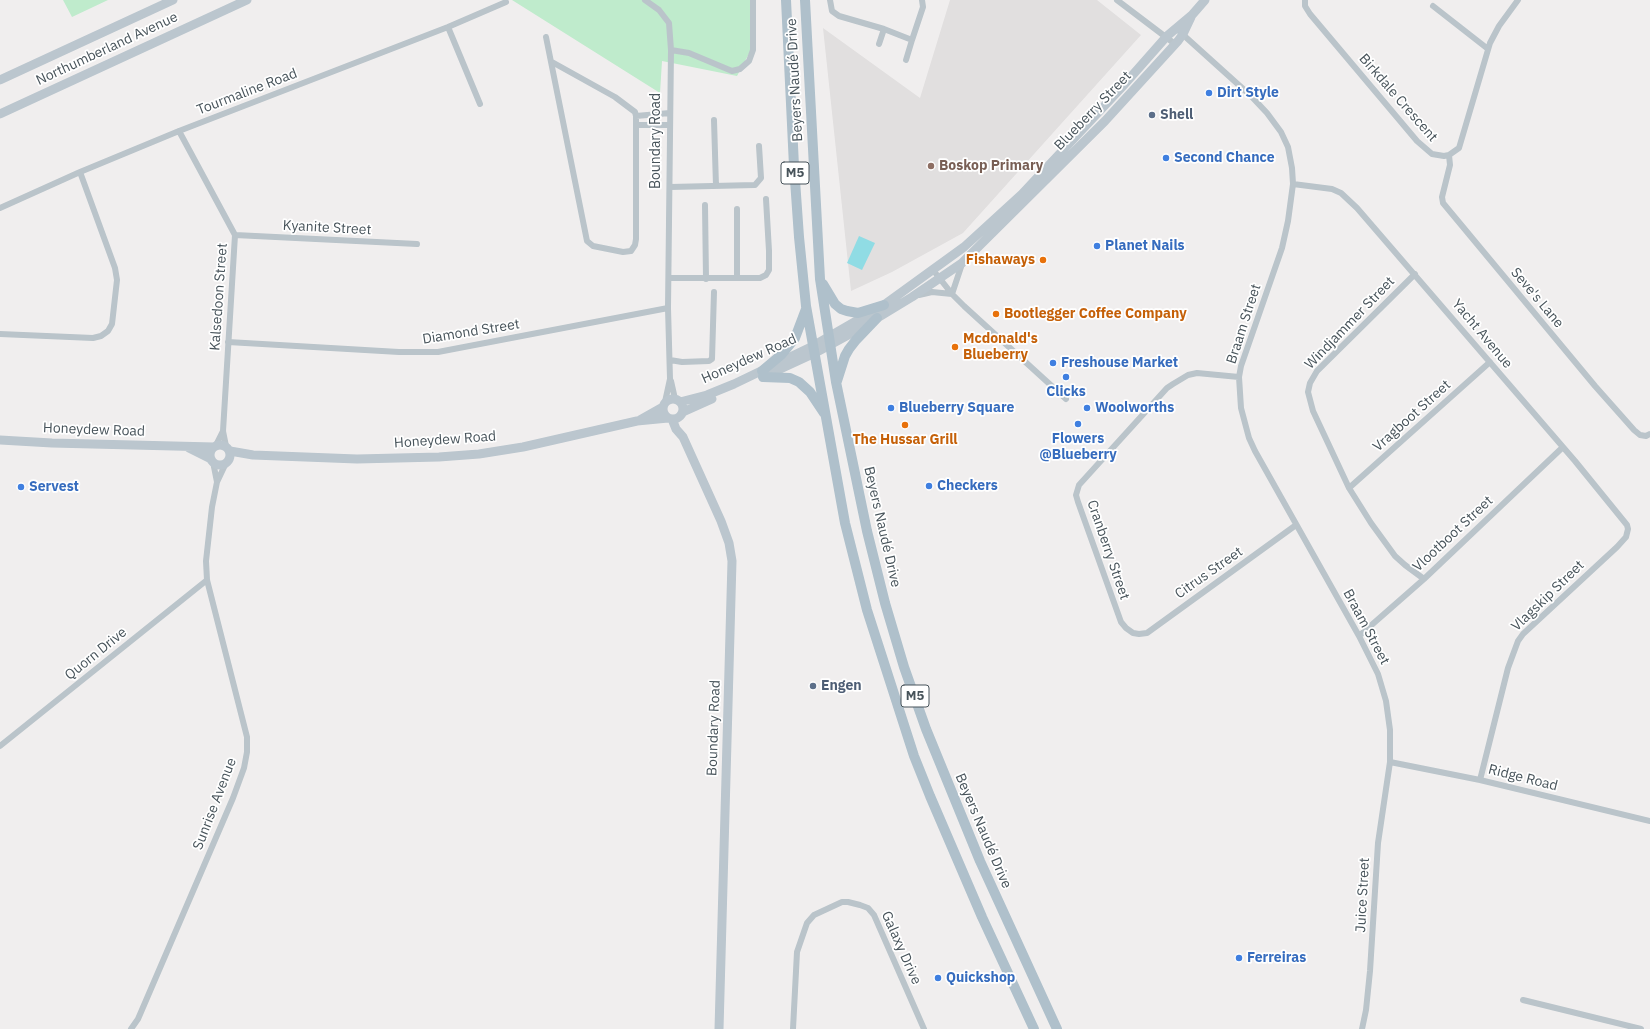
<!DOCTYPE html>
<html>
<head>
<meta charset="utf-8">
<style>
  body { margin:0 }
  canvas { display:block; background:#f0eeee }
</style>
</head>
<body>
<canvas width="1650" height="1029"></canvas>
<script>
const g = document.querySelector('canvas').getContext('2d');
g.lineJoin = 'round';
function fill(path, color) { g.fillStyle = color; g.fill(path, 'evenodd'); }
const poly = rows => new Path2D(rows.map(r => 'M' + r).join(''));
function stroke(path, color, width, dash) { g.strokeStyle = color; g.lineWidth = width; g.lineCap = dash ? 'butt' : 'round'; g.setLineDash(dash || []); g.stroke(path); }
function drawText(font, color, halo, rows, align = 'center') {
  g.font = font + ' "IBM Plex Sans",sans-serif'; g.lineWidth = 3.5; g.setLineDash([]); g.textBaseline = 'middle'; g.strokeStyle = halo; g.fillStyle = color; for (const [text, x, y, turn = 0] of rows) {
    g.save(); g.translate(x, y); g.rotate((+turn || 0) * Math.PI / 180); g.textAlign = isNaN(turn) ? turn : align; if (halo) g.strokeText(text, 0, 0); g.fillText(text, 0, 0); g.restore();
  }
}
fill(poly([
  [950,0,1097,0,1141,35,963,233,892,272,851,291,823,28,920,98]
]), '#e1dfdf');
fill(poly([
  [63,0,108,0,72,17],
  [512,0,750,0,752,48,737,76,662,61,660,93]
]), '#bfebcc');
fill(poly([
  [859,236,875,243,862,270,847,263]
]), '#90dce4');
stroke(poly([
  [645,0,659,10,669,23,671,50],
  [830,0,832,11,839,16,884,29,912,40,923,7,922,0],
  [1117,0,1175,44],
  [1305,0,1305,6,1310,14,1417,141,1432,154,1444,156,1449,155,1459,148,1490,43,1499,26,1518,0],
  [1433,6,1488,49],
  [448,27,480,104],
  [1180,32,1251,96,1267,113,1281,132,1288,147,1292,168,1293,184,1288,221,1282,248,1241,366,1239,377,1241,408,1249,438,1255,451,1359,636,1378,674,1386,701,1390,730,1390,762,1378,843,1370,971,1366,1010,1362,1029],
  [546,37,587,241,593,246,623,252,631,251,635,245,636,239,636,116,635,112,615,97,552,62],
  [879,44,884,29],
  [906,60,912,40],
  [636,116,670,113],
  [714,120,716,186],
  [636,125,670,125],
  [179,131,235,235,223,431,226,446],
  [1449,155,1450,165,1442,197,1443,203,1595,386,1634,430,1640,435,1646,436,1650,434],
  [1293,184,1332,189,1341,193,1357,208,1575,461,1627,525,1628,529,1626,537,1617,547,1523,634,1518,641,1508,668,1480,780],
  [670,187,755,185,761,178,759,146],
  [705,205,706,279],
  [0,208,80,172,179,131,448,27,506,2],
  [235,235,417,244],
  [933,270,952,294,964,306,1066,399],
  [1415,274,1317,371,1310,383,1308,392,1313,411,1349,488,1371,523,1395,556,1405,565,1424,579],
  [669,278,760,278,766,275,769,270,769,251,766,199],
  [737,278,737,209],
  [919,295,932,292,952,294,962,264],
  [0,334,93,338,101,336,108,331,112,324,117,280,115,268,80,172],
  [228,342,399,352,438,352,668,308],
  [670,360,682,362,709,361,712,359,714,292],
  [1239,377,1197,373,1188,375,1173,384,1167,388,1079,485,1076,495,1078,502,1121,622,1126,628,1133,633,1139,634,1147,633,1296,525],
  [671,381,675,399],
  [665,402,670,379,668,308,671,50,689,53,732,71,740,69,749,61,753,50,753,0],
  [216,445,223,431],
  [213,462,217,482],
  [1349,488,1490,362],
  [1359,636,1424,579,1563,447],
  [0,746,207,580],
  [1390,762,1480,780,1650,821],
  [1523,1000,1641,1029],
  [131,1029,138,1019,233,798,244,768,247,752,247,737,207,580,206,561,212,507,217,482,226,463],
  [793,1029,797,952,807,923,814,915,842,902,848,902,860,905,868,908,874,915,924,1029]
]), '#bac4ca', 6);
stroke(poly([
  [0,80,173,0],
  [0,114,247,0],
  [763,377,815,353,861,328,912,297,962,263,1105,121,1178,41,1183,34,1191,17],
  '663 409a10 10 0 1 1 20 0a10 10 0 1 1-20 0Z',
  [680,402,707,395,734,384,813,346,884,305,964,247,1022,194,1122,87,1167,36,1192,15,1205,0],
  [683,412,712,399],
  [672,419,676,429,683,437,721,521,729,543,732,561,719,1029],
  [640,420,663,407],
  [0,440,52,443,214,447],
  '210 455a10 10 0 1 1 20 0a10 10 0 1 1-20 0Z',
  [189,448,211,459],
  [230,451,253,455,357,459,439,457,479,454,523,447,637,421,668,418]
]), '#bbc6ce', 9);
stroke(poly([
  [786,0,794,166,799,237,806,306,845,523,867,610,914,756,930,796,982,917,1034,1029],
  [805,0,820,279,836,382,867,531,885,603,904,667,926,729,980,861,1057,1029],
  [823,284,835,304,841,309,847,311,858,313,884,305],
  [762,371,781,355,795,338,806,309],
  [763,377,790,378,799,382,810,392,824,413],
  [837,381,845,356,849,349,856,340,877,318]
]), '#afc0cb', 10);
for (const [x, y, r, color] of [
  [1209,93,4,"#3f7fe0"],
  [1152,115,4,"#5c6f8a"],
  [1166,158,4,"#3f7fe0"],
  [931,166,4,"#8d6e63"],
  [1097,246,4,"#3f7fe0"],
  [1043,260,4,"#e8710a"],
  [996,314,4,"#e8710a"],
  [955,347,4,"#e8710a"],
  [1053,363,4,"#3f7fe0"],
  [1066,377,4,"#3f7fe0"],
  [891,408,4,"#3f7fe0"],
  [1087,408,4,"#3f7fe0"],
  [1078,424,4,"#3f7fe0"],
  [905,425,4,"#e8710a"],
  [929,486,4,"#3f7fe0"],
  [21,487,4,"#3f7fe0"],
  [813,686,4,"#5c6f8a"],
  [1239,958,4,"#3f7fe0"],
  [938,978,4,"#3f7fe0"]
]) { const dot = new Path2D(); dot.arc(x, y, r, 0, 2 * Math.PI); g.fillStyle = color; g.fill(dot); stroke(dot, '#fff', 1.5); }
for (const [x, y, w] of [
  [795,173,28],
  [915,696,28]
]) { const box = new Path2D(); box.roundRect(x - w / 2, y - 11, w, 22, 3); g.fillStyle = '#fff'; g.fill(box); stroke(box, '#47535a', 1); }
drawText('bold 13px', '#47535a', null, [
  ["M5",795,173],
  ["M5",915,696]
]);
drawText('14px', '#47535a', '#fff', [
  ["Northumberland Avenue",107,49,-25],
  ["Beyers Naudé Drive",795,80,-93],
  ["Tourmaline Road",247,92,-21],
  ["Birkdale Crescent",1398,98,49],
  ["Blueberry Street",1093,111,-46],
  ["Boundary Road",656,141,-90],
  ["Kyanite Street",327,228,3],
  ["Kalsedoon Street",219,297,-86],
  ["Seve's Lane",1537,298,50],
  ["Windjammer Street",1350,323,-46],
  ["Braam Street",1244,324,-72],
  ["Diamond Street",471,332,-9],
  ["Yacht Avenue",1482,334,50],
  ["Honeydew Road",749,359,-24],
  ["Vragboot Street",1412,416,-42],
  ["Honeydew Road",94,430,2],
  ["Honeydew Road",445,440,-4],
  ["Beyers Naudé Drive",882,527,77],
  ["Vlootboot Street",1453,534,-43],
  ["Cranberry Street",1108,550,71],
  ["Citrus Street",1209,573,-35],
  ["Vlagskip Street",1548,596,-44],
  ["Braam Street",1366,627,62],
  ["Quorn Drive",96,654,-39],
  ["Boundary Road",714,728,-88],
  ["Ridge Road",1523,778,14],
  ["Sunrise Avenue",215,804,-69],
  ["Beyers Naudé Drive",983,831,67],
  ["Juice Street",1363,895,-87],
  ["Galaxy Drive",901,948,66]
]);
drawText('bold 14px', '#366cbe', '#fff', [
  ["Dirt Style",1217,93],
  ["Second Chance",1174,158],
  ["Planet Nails",1105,246],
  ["Freshouse Market",1061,363],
  ["Clicks",1066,392,"center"],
  ["Blueberry Square",899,408],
  ["Woolworths",1095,408],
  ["Flowers",1078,439,"center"],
  ["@Blueberry",1078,455,"center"],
  ["Checkers",937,486],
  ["Servest",29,487],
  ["Ferreiras",1247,958],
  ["Quickshop",946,978]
], 'left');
drawText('bold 14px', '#4e5e75', '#fff', [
  ["Shell",1160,115],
  ["Engen",821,686]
], 'left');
drawText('bold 14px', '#785e54', '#fff', [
  ["Boskop Primary",939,166]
], 'left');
drawText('bold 14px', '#c56008', '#fff', [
  ["Fishaways",1035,260,"right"],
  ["Bootlegger Coffee Company",1004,314],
  ["Mcdonald's",963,339],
  ["Blueberry",963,355],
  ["The Hussar Grill",905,440,"center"]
], 'left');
</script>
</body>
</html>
